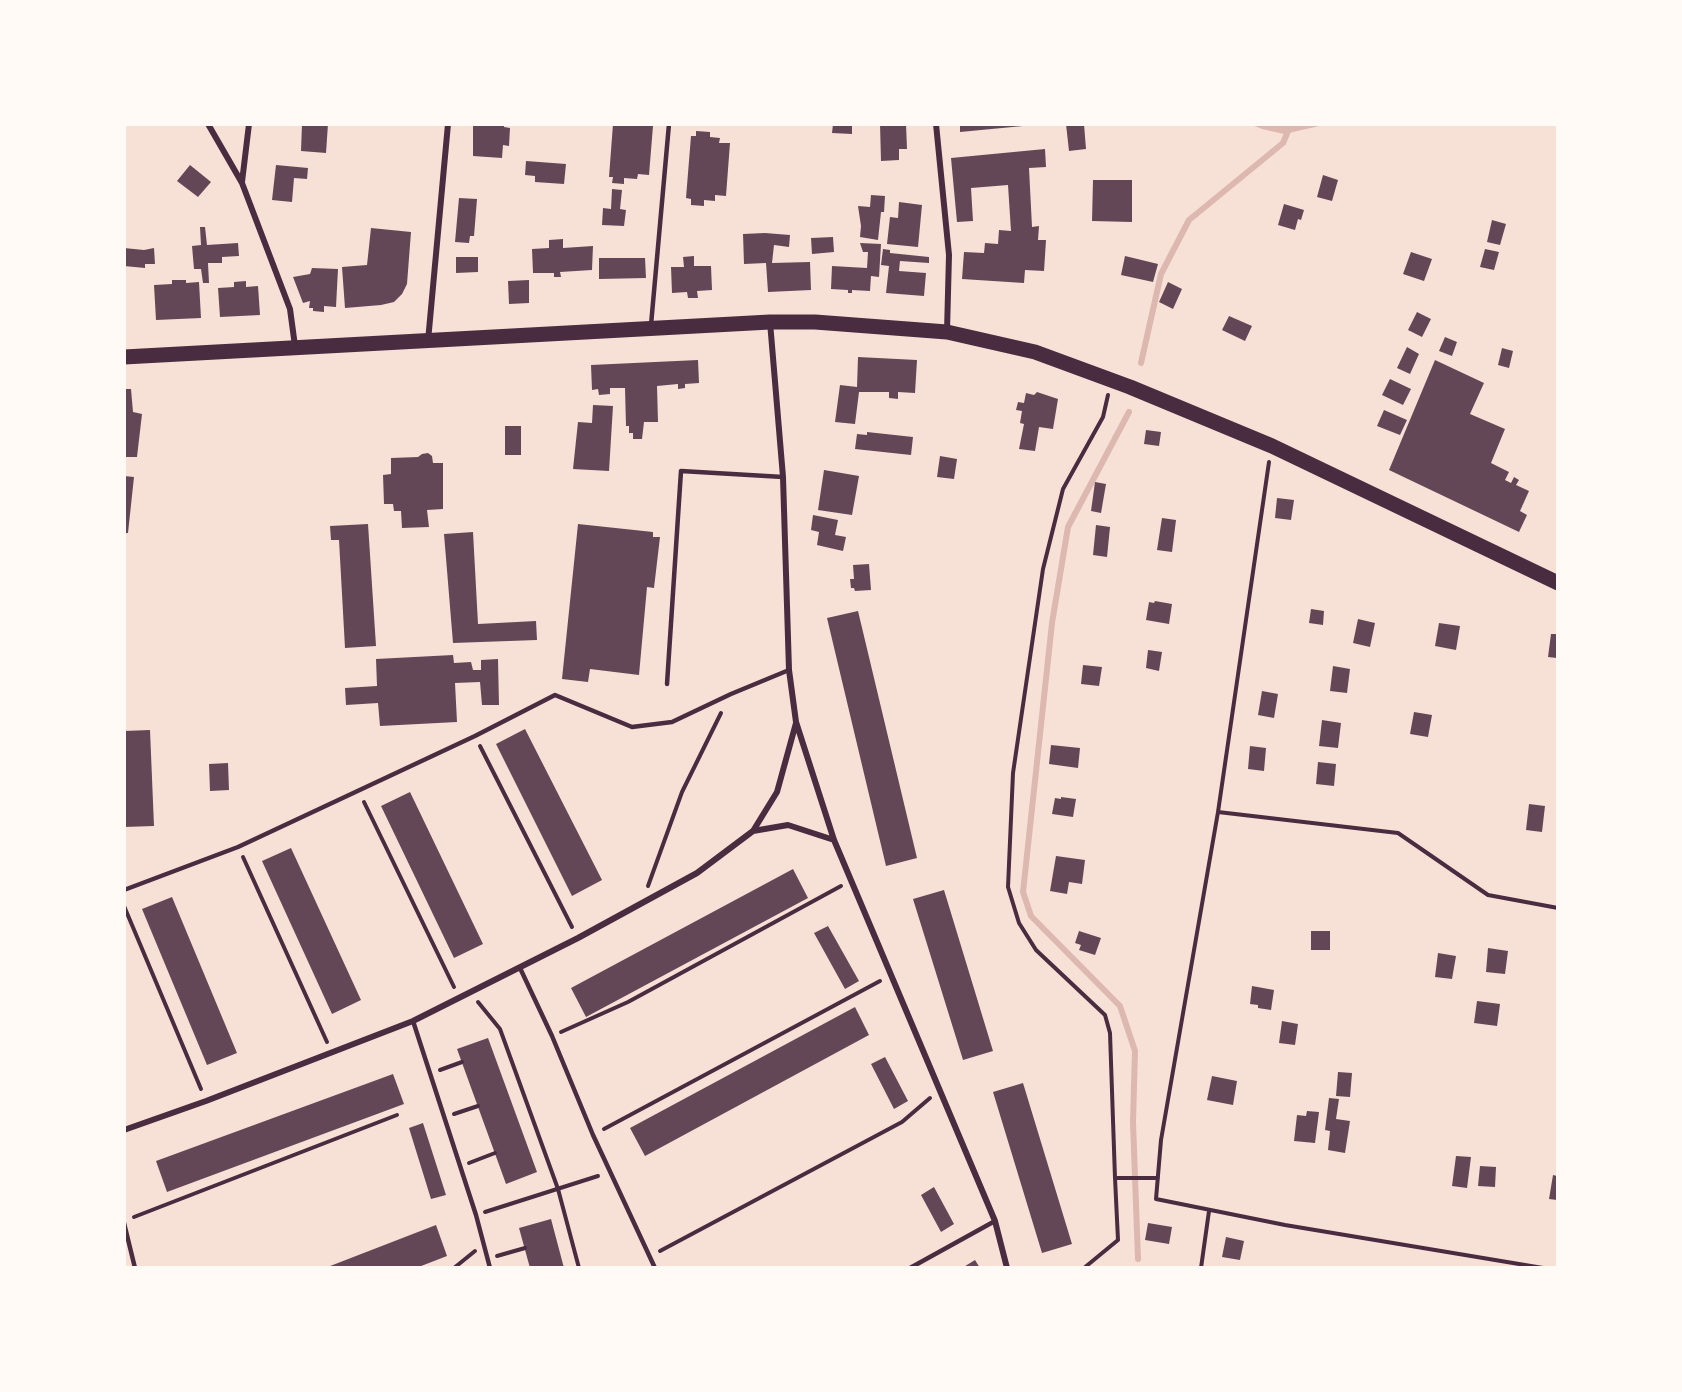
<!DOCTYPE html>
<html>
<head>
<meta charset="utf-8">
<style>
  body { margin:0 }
  #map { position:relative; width:1682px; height:1392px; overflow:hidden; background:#f7e1d7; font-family:Mulish,sans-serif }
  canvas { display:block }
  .frame { position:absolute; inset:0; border:126px solid #fffaf5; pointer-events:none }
</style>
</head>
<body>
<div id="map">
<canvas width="1682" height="1392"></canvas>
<div class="frame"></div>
</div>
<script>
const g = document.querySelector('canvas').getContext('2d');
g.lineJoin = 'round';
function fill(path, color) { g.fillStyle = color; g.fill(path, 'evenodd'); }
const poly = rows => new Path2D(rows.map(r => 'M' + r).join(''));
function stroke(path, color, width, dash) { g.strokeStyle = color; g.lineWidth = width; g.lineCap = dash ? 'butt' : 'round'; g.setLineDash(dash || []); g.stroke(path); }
fill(poly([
  [1252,125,1252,124,1324,125,1284,134,1262,129]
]), '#dcb8b0');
stroke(poly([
  [1141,363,1161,274,1189,220,1283,143,1291,124],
  [1129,412,1068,527,1052,623,1023,892,1031,916,1120,1006,1135,1051,1133,1122,1138,1259]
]), '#dcb8b0', 6);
fill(poly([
  [302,124,328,124,326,153,301,151],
  [473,124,504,124,504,127,510,128,509,146,503,145,502,158,473,156],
  [613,124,653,126,649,175,638,174,637,179,624,178,624,184,612,183,613,177,609,177],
  [833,124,852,124,852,134,832,133],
  [880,124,906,124,907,149,899,149,899,160,881,161],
  [960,124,1023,124,1023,126,960,132],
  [1066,124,1084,124,1086,149,1069,151],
  [696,131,710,132,710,137,720,138,719,143,730,143,726,196,715,195,715,201,704,200,704,206,691,205,691,199,686,198,691,136,696,136],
  [1045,149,1046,167,1029,168,1032,227,1039,226,1038,240,1046,240,1044,271,1025,270,1024,283,962,279,964,252,984,253,985,243,998,244,999,230,1011,231,1008,185,971,188,973,221,957,222,951,158],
  [526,161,566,164,564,184,535,182,535,176,525,175],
  [190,165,211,182,198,197,177,181],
  [276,165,308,168,307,179,294,178,292,202,272,200],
  [1323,175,1338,180,1332,201,1317,197],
  [1093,180,1132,180,1132,222,1092,221],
  [612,189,622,190,620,209,626,210,624,226,602,225,603,208,611,209],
  [871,195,885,196,884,212,881,212,878,240,860,237,861,226,858,206,870,207],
  [459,198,477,199,474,236,470,236,469,243,455,242],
  [899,202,922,205,918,247,887,244,890,217,898,218],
  [1284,204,1304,210,1301,220,1298,219,1295,230,1278,225],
  [1492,220,1506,224,1500,245,1487,242],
  [200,227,205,227,207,245,238,243,239,256,222,257,222,263,208,263,209,283,203,283,201,269,194,269,192,246,201,245],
  [371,228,411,232,407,284,402,294,394,302,381,305,345,308,342,267,367,265],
  [765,233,790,235,789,247,774,245,772,263,810,262,811,290,768,292,766,263,744,264,743,234],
  [833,237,834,252,812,254,811,238],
  [563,239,563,248,593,246,592,270,560,272,561,277,554,277,554,273,533,273,532,249,549,248,549,240],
  [860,243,881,244,879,277,871,276,870,291,852,290,852,293,848,293,848,290,831,289,832,266,867,268,868,252,863,252],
  [124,248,144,250,154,248,155,264,145,264,145,268,124,266],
  [883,249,890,250,890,253,929,257,929,263,900,261,899,271,926,273,924,296,886,293,889,266,881,265],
  [1485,249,1499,252,1494,270,1480,267],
  [1411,252,1432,259,1424,281,1403,274],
  [694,256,694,266,711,266,712,290,697,291,698,298,688,298,687,292,672,293,671,267,684,267,683,257],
  [1125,256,1158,264,1153,282,1121,275],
  [456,257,478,257,478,272,456,273],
  [599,258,645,258,646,278,599,279],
  [312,268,338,269,336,307,324,306,324,312,313,311,313,308,309,308,310,301,303,303,293,277,310,274],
  [172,280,186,280,186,283,199,282,201,318,156,320,154,285,172,284],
  [529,280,529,303,509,304,508,281],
  [246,281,246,287,258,286,260,315,220,317,218,288,234,287,234,282],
  [1168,282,1182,289,1173,309,1159,302],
  [1417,312,1431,319,1422,337,1408,330],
  [1229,316,1252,326,1245,341,1222,330],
  [1445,337,1457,342,1452,356,1439,351],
  [1407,347,1419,354,1410,374,1397,368],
  [1502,348,1513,351,1509,368,1498,365],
  [858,357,917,360,915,393,898,392,898,399,889,398,889,392,859,392,855,424,835,422,840,385,857,387],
  [698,360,699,383,685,384,685,388,678,389,678,384,657,386,658,422,644,422,642,439,633,439,633,433,629,433,629,426,626,426,625,388,610,388,610,394,599,395,598,389,592,390,591,365],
  [1435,360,1484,383,1470,414,1505,429,1491,463,1509,472,1505,480,1511,483,1514,477,1519,480,1516,485,1529,491,1520,511,1527,515,1519,532,1389,470],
  [1390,379,1411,389,1403,405,1382,395],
  [124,389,131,389,133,412,142,414,137,457,124,457],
  [1037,392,1058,399,1053,429,1039,427,1035,451,1019,449,1024,424,1020,423,1022,411,1016,410,1018,402,1024,403,1026,393,1034,395],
  [593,405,613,406,609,471,573,469,578,422,592,423],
  [1384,410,1407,420,1400,435,1377,426],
  [505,426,521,426,521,455,505,455],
  [1146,430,1161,432,1159,446,1144,444],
  [867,432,913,437,911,455,855,449,857,434,867,435],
  [428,453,432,456,433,463,443,463,443,509,427,510,429,527,402,528,401,511,394,511,393,504,384,504,383,475,391,474,391,458,418,457,422,454],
  [940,456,957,459,954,479,937,477],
  [824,470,859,476,852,515,818,510],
  [124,476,134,477,128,533,124,533],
  [1095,482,1106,484,1101,513,1091,511],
  [1277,498,1294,500,1291,520,1275,518],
  [813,515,838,520,835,535,846,537,843,551,817,545,819,532,811,530],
  [1162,518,1176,520,1172,552,1157,550],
  [368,524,376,646,345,648,339,540,331,540,330,526],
  [578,524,653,532,653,537,660,537,654,588,647,587,639,675,590,669,588,682,562,679],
  [1096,525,1110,527,1107,557,1093,555],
  [473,532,478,624,536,621,537,640,453,643,444,534],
  [869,564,871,590,855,591,854,588,851,588,850,579,854,579,853,565],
  [1155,601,1172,604,1169,624,1146,620,1149,602,1154,603],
  [1311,609,1324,611,1323,625,1309,623],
  [858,611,917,858,886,866,827,618],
  [1358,619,1375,623,1370,647,1353,643],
  [1439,623,1460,626,1456,650,1435,646],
  [1551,634,1557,634,1557,658,1548,657],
  [1148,650,1162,652,1159,671,1146,668],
  [453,655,454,663,471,662,473,670,481,670,481,660,498,659,499,705,482,705,480,682,455,683,457,722,380,726,378,703,346,705,345,688,377,686,376,659],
  [1083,665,1102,667,1099,686,1081,684],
  [1333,666,1350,669,1347,693,1330,691],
  [1262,691,1278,694,1274,718,1258,715],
  [1414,712,1432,715,1428,737,1410,734],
  [1322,720,1341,723,1338,748,1319,746],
  [525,729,602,880,572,896,496,744],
  [150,730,154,826,124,827,124,731],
  [1051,745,1080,748,1078,768,1049,764],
  [1250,746,1266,748,1264,771,1248,769],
  [1318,762,1336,764,1334,786,1316,784],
  [228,763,229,790,210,791,209,764],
  [410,792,483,944,454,958,381,806],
  [1061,797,1076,799,1073,817,1052,814,1055,798,1061,799],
  [1529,804,1545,806,1542,832,1526,830],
  [291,848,361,1000,332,1014,262,861],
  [1056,856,1085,860,1082,884,1069,882,1067,894,1050,891],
  [793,869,808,898,586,1017,571,988],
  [944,890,993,1051,963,1060,913,899],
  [172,897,237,1053,207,1065,142,909],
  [828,926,859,981,845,989,814,933],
  [1079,931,1101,938,1095,955,1079,950,1081,945,1075,943],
  [1311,931,1330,931,1330,950,1311,950],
  [1488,948,1508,951,1505,974,1486,972],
  [1438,953,1456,956,1452,979,1435,977],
  [1252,986,1274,990,1271,1010,1258,1008,1258,1005,1250,1004],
  [1477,1001,1500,1004,1497,1026,1474,1023],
  [855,1007,869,1035,645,1156,630,1128],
  [1282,1021,1298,1024,1295,1045,1279,1043],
  [488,1038,537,1172,506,1184,457,1049],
  [885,1057,908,1101,894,1109,871,1064],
  [1338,1072,1352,1073,1350,1097,1336,1096],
  [393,1074,404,1104,167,1192,156,1161],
  [1212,1076,1237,1081,1233,1105,1207,1100],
  [1023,1083,1072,1244,1042,1253,993,1092],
  [1329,1098,1339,1099,1336,1119,1350,1121,1345,1153,1328,1150,1330,1131,1325,1130],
  [1307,1111,1319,1112,1315,1143,1294,1141,1297,1115,1306,1116],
  [423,1123,446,1195,431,1199,409,1128],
  [1456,1156,1471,1157,1467,1188,1452,1186],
  [1480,1166,1496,1167,1495,1187,1478,1186],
  [1553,1175,1557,1176,1557,1200,1549,1199],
  [934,1187,954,1224,941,1232,921,1195],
  [551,1219,564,1268,530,1268,519,1228],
  [1148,1223,1172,1227,1169,1244,1145,1240],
  [436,1225,447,1256,416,1268,325,1268],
  [1226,1237,1244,1241,1240,1260,1222,1257],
  [975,1260,980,1268,962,1268]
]), '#644757');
stroke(poly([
  [1108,395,1103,417,1063,489,1043,569,1013,773,1008,887,1019,923,1036,950,1105,1015,1110,1033,1115,1178],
  [480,746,572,927],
  [364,802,454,987],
  [1218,812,1269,462],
  [243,857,327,1042],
  [648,886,682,792,721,713],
  [124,906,201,1089],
  [478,1002,500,1029,558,1189,579,1268],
  [561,1032,628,1002,841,886],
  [440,1070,462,1062],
  [454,1114,478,1106],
  [604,1129,880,981],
  [469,1163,495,1153],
  [485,1212,598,1176],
  [134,1217,397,1115],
  [660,1251,902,1122,930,1098],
  [497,1256,525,1248],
  [454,1268,475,1251],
  [1084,1268,1118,1240,1115,1178,1158,1178],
  [1201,1268,1209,1211],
  [1543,1268,1285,1225,1156,1199,1161,1140,1218,812,1398,833,1488,895,1558,908]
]), '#4a2c40', 4);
stroke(poly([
  [651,325,669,124],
  [667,684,681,471,783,477],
  [124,890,238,847,475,736,555,695,632,727,672,722,731,694,789,670],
  [520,968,552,1036,593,1135,655,1268],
  [413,1021,476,1215,490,1268],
  [124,1223,135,1268],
  [910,1268,995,1221]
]), '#4a2c40', 4.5);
stroke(poly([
  [208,124,242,183,290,309,295,346],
  [936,124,949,255,947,331],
  [242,182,249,124],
  [770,322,783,477,789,670,796,722,834,840,995,1221,1007,1268],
  [428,341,448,124],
  [753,831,788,825,834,840],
  [124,1130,206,1101,413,1021,578,938,697,873,753,831,777,792,796,723]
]), '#4a2c40', 6);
stroke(poly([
  [124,357,770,322,815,322,947,332,1035,352,1130,387,1272,446,1558,583]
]), '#4a2c40', 15);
</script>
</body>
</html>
